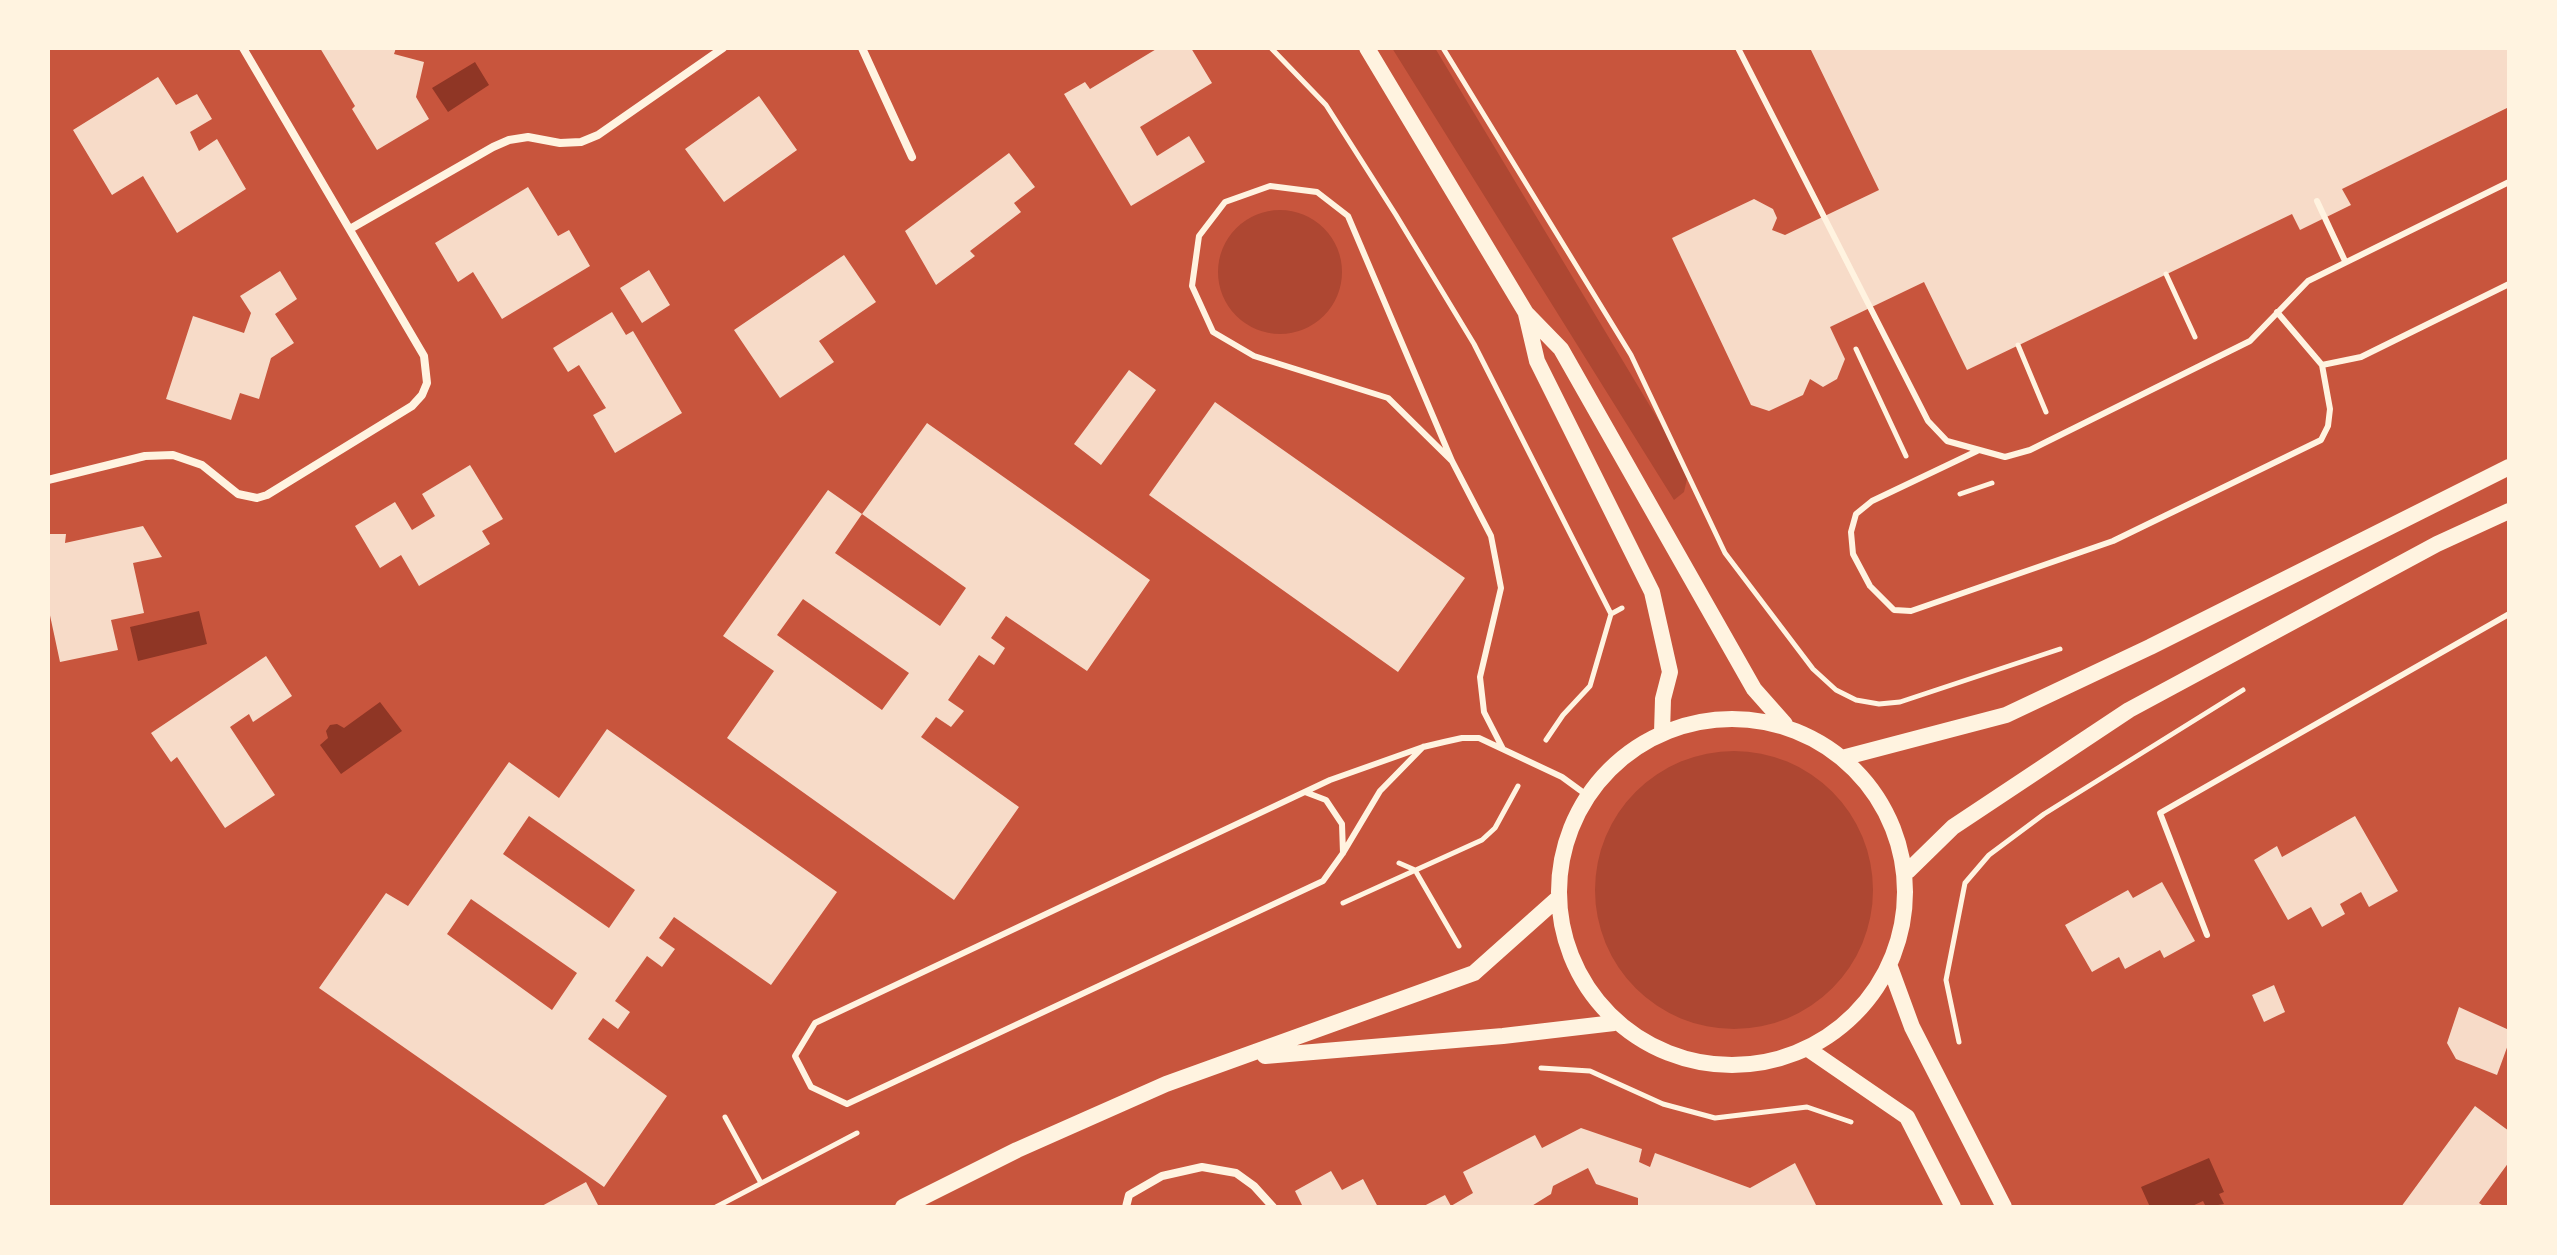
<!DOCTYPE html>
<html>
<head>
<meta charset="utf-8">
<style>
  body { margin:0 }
  #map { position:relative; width:2557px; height:1255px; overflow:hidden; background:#c8553d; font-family:Karla,sans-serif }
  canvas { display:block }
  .frame { position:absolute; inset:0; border:50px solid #fff3e0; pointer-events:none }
</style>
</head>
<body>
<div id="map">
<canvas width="2557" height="1255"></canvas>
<div class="frame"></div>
</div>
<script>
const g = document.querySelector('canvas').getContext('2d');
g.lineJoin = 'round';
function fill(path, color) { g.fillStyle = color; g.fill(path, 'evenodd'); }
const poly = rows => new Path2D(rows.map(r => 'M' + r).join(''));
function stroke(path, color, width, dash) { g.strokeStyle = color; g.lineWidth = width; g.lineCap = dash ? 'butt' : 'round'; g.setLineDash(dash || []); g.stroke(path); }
fill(poly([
  [1392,48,1435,48,1686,466,1687,479,1684,492,1674,500],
  '1218 272a62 62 0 1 1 124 0a62 62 0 1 1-124 0Z',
  '1595 890a139 139 0 1 1 278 0a139 139 0 1 1-278 0Z'
]), '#ae4732');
fill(poly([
  [475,62,489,85,448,112,432,88],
  [199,611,207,644,138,661,130,627],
  [380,702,402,731,341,774,320,745,328,738,326,731,330,725,337,724,344,728],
  [2209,1158,2224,1192,2219,1194,2224,1204,2206,1207,2203,1201,2190,1207,2150,1207,2141,1187]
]), '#8f3625');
fill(poly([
  [320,48,396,48,394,54,424,62,416,97,429,119,377,150,352,109,355,106],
  [1158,48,1191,48,1212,83,1140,127,1157,156,1189,136,1205,162,1131,206,1064,94,1085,82,1090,89],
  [1810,48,2509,48,2509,107,2342,189,2351,205,2300,230,2292,214,1967,370,1924,282,1830,327,1845,359,1837,379,1823,387,1810,379,1803,395,1769,411,1751,405,1672,238,1754,199,1773,209,1777,218,1772,230,1785,235,1879,190],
  [158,77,176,105,197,94,212,119,190,132,199,151,217,139,246,189,177,233,143,176,112,195,73,130],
  [759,96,797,150,724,202,685,149],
  [1009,153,1035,187,1014,203,1021,212,970,251,975,256,936,285,905,231],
  [528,187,558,236,569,230,590,266,502,319,473,272,458,282,435,243],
  [844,255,876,302,819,341,834,362,780,398,734,330],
  [649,270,670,305,642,323,620,288],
  [280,271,297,299,275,314,294,343,271,358,259,399,240,393,231,420,166,399,193,316,244,333,251,313,240,296],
  [612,312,626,335,633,331,682,413,615,453,593,415,606,408,579,365,568,372,553,348],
  [1129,370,1156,390,1101,465,1074,444],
  [1215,402,1465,578,1398,672,1149,495],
  [927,423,1150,580,1087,671,1006,616,991,638,1005,648,994,665,979,655,948,700,964,711,951,727,936,717,921,737,1019,807,954,900,727,738,774,671,723,636,828,490,862,514,835,553,940,626,966,588,862,514],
  [803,599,909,673,882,710,777,635],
  [470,465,503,519,482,531,490,544,419,586,401,555,380,568,355,526,395,502,412,530,435,516,422,494],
  [143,526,162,557,133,563,144,613,111,620,118,650,60,662,48,606,48,534,66,534,65,543],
  [266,656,292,696,253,722,249,714,230,727,275,795,225,828,177,757,171,762,151,733],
  [607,729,837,892,771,985,674,917,659,938,675,949,662,967,647,956,615,1001,630,1012,618,1029,603,1018,588,1039,667,1096,604,1187,319,988,386,893,408,906,509,762,559,798],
  [529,816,635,890,609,928,503,854],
  [471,899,577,973,552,1010,447,934],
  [2355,816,2398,891,2369,907,2361,892,2340,904,2345,914,2322,927,2311,907,2288,920,2254,860,2277,846,2282,857],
  [2162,882,2195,941,2164,958,2160,950,2125,969,2119,957,2092,972,2065,925,2128,890,2133,898],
  [2274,985,2285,1012,2264,1022,2252,995],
  [2459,1007,2509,1030,2509,1042,2497,1075,2456,1059,2447,1043],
  [2475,1106,2509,1131,2509,1162,2479,1203,2485,1207,2401,1207],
  [1581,1128,1642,1149,1639,1162,1650,1167,1655,1153,1750,1188,1795,1163,1817,1207,1638,1207,1638,1198,1596,1184,1588,1168,1553,1186,1551,1194,1530,1207,1422,1207,1445,1195,1451,1206,1473,1193,1463,1172,1535,1135,1542,1148],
  [1331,1171,1342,1190,1363,1179,1378,1207,1303,1207,1295,1191],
  [586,1182,599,1207,540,1207]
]), '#f7dbc8');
stroke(poly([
  [1271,48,1326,105,1396,215,1474,344,1611,614],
  [1443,48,1631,355,1725,553,1813,669,1836,690,1856,700,1879,704,1900,702,2060,649],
  [2166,274,2195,337],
  [2018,345,2046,412],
  [1856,349,1906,456],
  [1960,494,1992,483],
  [1546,740,1563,715,1590,686,1611,614,1622,608],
  [1399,863,1415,870,1459,946],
  [1343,903,1482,840,1495,828,1518,786],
  [1959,1042,1946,980,1965,883,1989,855,2044,814,2243,690],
  [1541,1068,1590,1071,1663,1104,1715,1118,1807,1107,1851,1122],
  [725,1117,761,1183],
  [716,1207,857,1133]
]), '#fff3e0', 5);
stroke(poly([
  [1738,48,1928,421,1947,441,2005,457,2030,450,2250,341,2308,281,2509,182],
  [2317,201,2345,261],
  [2322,365,2361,357,2509,284],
  [1977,451,1872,501,1856,514,1851,532,1853,554,1870,586,1894,610,1911,611,2113,541,2321,440,2328,426,2330,409,2322,365,2277,312],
  [1452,461,1388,398,1254,356,1213,332,1192,286,1199,236,1225,202,1270,186,1317,192,1348,216,1452,461,1491,536,1501,588,1480,677,1484,712,1503,749],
  [1423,747,1380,791,1343,853,1323,881,847,1104,811,1087,795,1056,815,1023,1330,780,1423,747,1444,742,1462,738,1479,738,1562,777,1588,796],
  [1305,792,1326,800,1342,824,1343,853],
  [2207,935,2160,813,2509,614]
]), '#fff3e0', 6);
stroke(poly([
  [862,48,912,157],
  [350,229,493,147,509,140,528,137,560,143,581,142,598,135,723,48],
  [48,480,145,456,173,455,202,465,238,494,257,498,267,495,412,406,422,395,427,383,424,356,243,48],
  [1126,1207,1129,1195,1162,1176,1202,1167,1236,1173,1254,1186,1273,1207]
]), '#fff3e0', 8);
stroke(poly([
  [1367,48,1526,313,1561,349,1754,689,1785,724],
  [1526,314,1537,361,1652,592,1670,672,1663,699,1662,733],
  '1559 892a173 173 0 1 1 346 0a173 173 0 1 1-346 0Z',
  [1842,758,2006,715,2150,647,2509,467],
  [1908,871,1953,827,2129,710,2437,544,2509,511],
  [1890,967,1912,1027,2004,1207],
  [1808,1049,1907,1117,1953,1207],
  [1265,1056,1503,1036,1614,1023],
  [903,1207,1017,1150,1166,1084,1474,973,1557,899]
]), '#fff3e0', 16);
</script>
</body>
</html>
